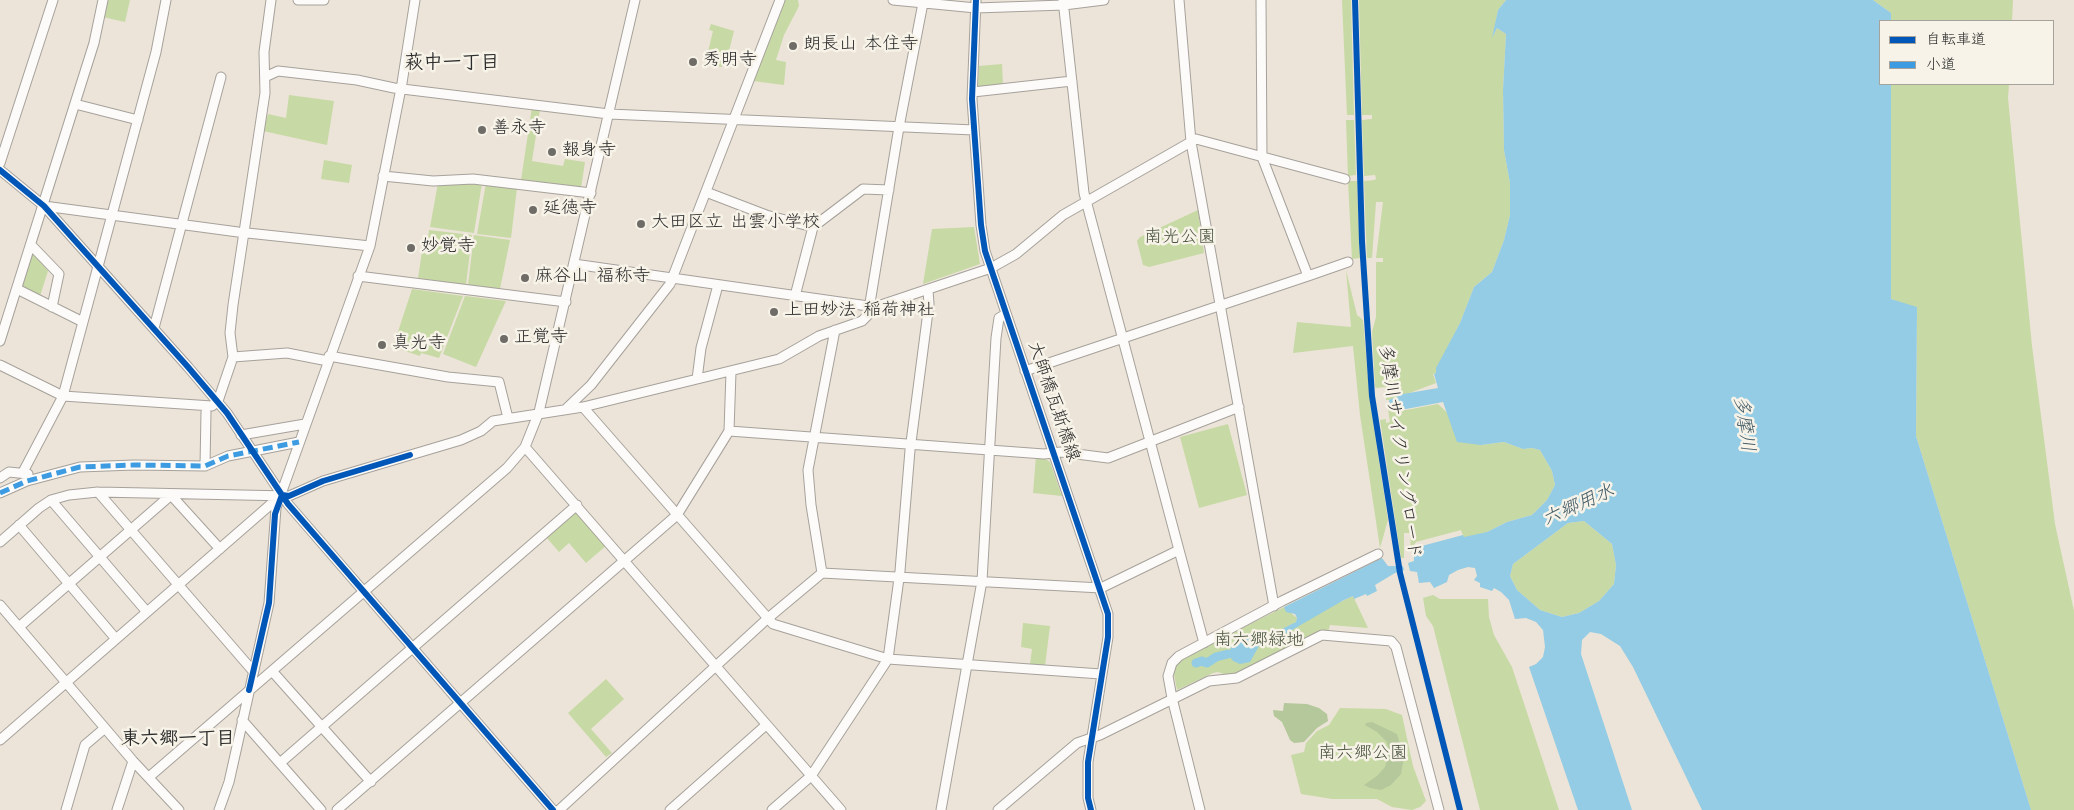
<!DOCTYPE html>
<html>
<head>
<meta charset="utf-8">
<style>
  body { margin:0 }
  #map { position:relative; width:2074px; height:810px; overflow:hidden; background:#ece4d8; font-family:Kalam,"Klee One",sans-serif }
  canvas { display:block }
  .legend { position:absolute; left:1879px; top:20px; width:175px; height:65px; box-sizing:border-box; background:#f7f3e8; border:1px solid #a5a39c; margin:0; padding:6px 9px; list-style:none; font-size:15px; color:#2b2b2b }
  .legend li { display:flex; align-items:center; gap:10px; height:25px }
  .legend b { width:25px; border:1px solid #a5a39c }
</style>
</head>
<body>
<div id="map">
<canvas width="2074" height="810"></canvas>
<ul class="legend">
<li><b style="height:6px;background:#0057b8"></b>自転車道</li>
<li><b style="height:6px;background:#3d9ce1"></b>小道</li>
</ul>
</div>
<script>
const g = document.querySelector('canvas').getContext('2d');
g.lineJoin = 'round';
function fill(path, color) { g.fillStyle = color; g.fill(path, 'evenodd'); }
const poly = rows => new Path2D(rows.map(r => 'M' + r).join(''));
function stroke(path, color, width, dash) { g.strokeStyle = color; g.lineWidth = width; g.lineCap = dash ? 'butt' : 'round'; g.setLineDash(dash || []); g.stroke(path); }
function drawText(font, color, halo, rows, align = 'center') {
  g.font = font + ' Kalam,"Klee One",sans-serif'; g.lineWidth = 5; g.setLineDash([]); g.textBaseline = 'middle'; g.strokeStyle = halo; g.fillStyle = color; for (const [text, x, y, turn = 0] of rows) {
    g.save(); g.translate(x, y); g.rotate((+turn || 0) * Math.PI / 180); g.textAlign = isNaN(turn) ? turn : align; if (halo) g.strokeText(text, 0, 0); g.fillText(text, 0, 0); g.restore();
  }
}
fill(poly([
  [107,0,130,0,125,22,103,17],
  [783,0,798,0,799,6,784,35,776,60,786,62,784,85,753,81],
  [1342,0,1351,0,1351,3,1354,115,1347,115],
  [1359,0,1506,0,1498,10,1493,36,1497,28,1506,34,1503,90,1504,150,1510,183,1510,215,1504,240,1492,272,1474,287,1460,323,1437,368,1436,373,1433,374,1436,383,1391,400,1386,400,1385,387,1376,388,1375,386,1372,332,1376,317,1376,262,1383,262,1383,258,1376,258,1383,202,1376,202,1372,258,1367,258,1364,181,1375,180,1376,178,1375,175,1364,176,1362,120,1372,119,1372,115,1362,115],
  [1873,0,2013,0,2012,21,1891,21,1891,13],
  [711,24,734,31,728,55,724,56,722,67,705,64,713,31,709,30],
  [1002,64,1003,85,978,87,979,66],
  [1891,84,2009,84,2008,98,2032,346,2055,524,2074,611,2074,810,2031,810,1916,436,1917,308,1891,299],
  [289,95,334,101,327,145,263,131,268,114,286,118],
  [532,107,540,109,532,161,563,166,565,159,585,162,581,188,521,180],
  [1346,120,1354,120,1356,175,1348,176],
  [324,160,352,165,349,183,321,179],
  [1348,181,1357,181,1360,258,1352,259],
  [438,183,482,183,474,233,430,227],
  [486,183,517,188,511,238,477,234],
  [1198,210,1204,253,1149,267,1143,265,1137,241,1140,237],
  [974,227,980,264,923,284,932,229],
  [429,230,472,235,466,285,418,278,422,252,426,253],
  [474,235,510,240,500,289,468,285],
  [32,251,48,271,40,296,21,286],
  [1346,270,1357,315,1363,320,1370,402,1388,520,1380,548,1360,415,1353,346,1293,353,1297,322,1351,327],
  [412,289,463,296,439,358,421,353,420,356,393,347],
  [465,296,506,301,476,367,443,354],
  [1438,404,1481,445,1504,442,1523,449,1532,448,1540,450,1552,471,1555,485,1547,500,1532,515,1507,522,1487,532,1464,538,1461,530,1416,542,1411,550,1410,533,1404,533,1404,558,1401,558,1380,420,1386,419,1386,423,1390,422,1388,409,1406,410],
  [1228,424,1247,495,1199,508,1180,437],
  [1036,456,1043,457,1050,462,1062,496,1033,493],
  [577,510,607,545,586,563,569,543,559,552,546,537],
  [1584,521,1612,544,1616,565,1614,584,1599,601,1579,613,1562,617,1540,610,1517,590,1510,576,1513,564,1568,523],
  [1433,595,1440,599,1488,599,1489,617,1494,635,1512,667,1559,810,1480,810,1433,626,1426,616,1423,598],
  [1353,596,1368,628,1330,625,1327,636,1230,676,1218,672,1213,673,1177,690,1173,669,1178,661,1202,648,1284,607,1297,618,1296,622,1282,629],
  [1023,623,1050,626,1045,666,1030,664,1032,649,1021,647],
  [606,679,624,699,591,729,612,753,606,757,568,713],
  [1340,708,1386,709,1402,715,1413,766,1426,801,1420,807,1412,810,1392,807,1377,799,1332,799,1301,794,1291,755,1304,752,1306,743,1317,731,1329,725]
]), '#c7d9a4');
fill(poly([
  [1284,703,1307,704,1319,708,1327,714,1328,721,1317,728,1304,742,1294,743,1290,740,1282,722,1274,716,1273,710,1283,711],
  [1372,722,1397,734,1404,757,1401,774,1391,785,1381,790,1370,788,1364,785,1377,776,1385,767,1389,751,1387,742,1377,732,1365,725,1366,723]
]), '#b4c89c');
fill(poly([
  [1506,0,1873,0,1891,13,1891,21,1880,21,1880,84,1891,84,1891,299,1917,307,1916,436,2031,810,1702,810,1633,667,1620,646,1601,634,1590,632,1582,640,1581,654,1632,810,1578,810,1529,667,1536,664,1543,657,1545,647,1543,630,1536,622,1526,618,1515,619,1509,600,1501,592,1494,588,1492,591,1480,587,1480,583,1474,580,1477,576,1475,568,1468,567,1458,570,1449,575,1447,582,1434,588,1430,582,1419,583,1417,572,1410,571,1408,563,1414,561,1414,553,1418,547,1463,535,1464,537,1487,532,1507,522,1532,515,1547,500,1555,485,1552,471,1540,450,1532,448,1523,449,1504,442,1481,445,1457,442,1443,402,1406,409,1390,408,1389,400,1403,394,1438,388,1434,374,1436,373,1436,368,1460,323,1474,287,1492,272,1504,240,1510,215,1510,183,1504,150,1503,90,1506,34,1497,28,1492,38,1498,10],
  [1584,521,1612,544,1616,565,1614,584,1599,601,1579,613,1562,617,1540,610,1517,590,1510,576,1513,564,1568,523],
  [1382,558,1388,566,1403,566,1404,570,1395,573,1375,585,1377,591,1367,596,1366,594,1354,599,1353,596,1344,600,1285,634,1282,629,1296,622,1297,618,1295,614,1286,612,1284,607],
  [1267,632,1271,638,1259,646,1250,662,1240,664,1233,661,1228,654,1236,638,1245,634]
]), '#93cce4');
stroke(poly([
  [1196,663,1202,661,1207,663,1216,657,1228,654]
]), '#93cce4', 9);
const minor = poly([
  [298,0,324,0],
  [893,0,976,8,1064,5,1104,0],
  [976,0,972,99,981,225,985,251,1108,614,1108,637,1088,762,1088,798,1091,810],
  [1063,0,1084,193,1179,550],
  [1179,0,1191,142,1274,606],
  [265,77,278,71,357,80,394,88,609,114,974,130],
  [973,92,1072,81],
  [75,104,138,120],
  [0,163,53,0],
  [0,170,44,206,188,367,227,413,288,504,553,810],
  [383,176,433,181,473,179,591,193],
  [706,192,766,215,813,227,863,189,889,190],
  [44,206,238,232,370,246],
  [31,245,59,274,52,307],
  [574,264,875,307,991,268,1016,254,1063,215,1196,139,1345,179],
  [358,276,566,302],
  [1308,276,1348,262],
  [17,289,83,322],
  [795,296,813,227],
  [154,328,221,77],
  [0,341,94,43,103,0],
  [329,356,448,377,499,382,508,418],
  [233,357,287,353,328,361],
  [0,365,63,396,212,406,218,401,233,357,230,333,233,305,265,93,264,52,271,0],
  [1025,371,1308,276,1262,157,1261,0],
  [697,379,701,348,718,285],
  [583,407,773,624,888,659,1101,674],
  [567,408,591,385,670,284,780,0],
  [729,431,1044,454,1061,452,1108,458,1239,407],
  [241,435,305,424],
  [525,447,841,810],
  [205,466,206,412],
  [23,472,63,396,156,52,166,0],
  [0,478,9,472,28,474],
  [98,492,253,671],
  [0,493,27,481,80,467,134,465,205,466,228,456,299,442],
  [51,500,147,612],
  [19,525,116,639],
  [0,542,39,508,51,500,69,495,98,492,289,496,323,481,461,440,481,431,493,421,583,407,779,359,819,336,862,321,868,315,899,127,923,3],
  [822,573,811,505,808,470,835,330],
  [0,605,133,761,179,810],
  [19,627,171,495,220,549],
  [272,671,371,782],
  [242,720,321,810],
  [0,740,278,498],
  [280,763,577,505],
  [149,777,507,468,525,447,539,412,635,0],
  [66,810,85,745,105,728],
  [117,810,133,761],
  [219,810,229,782,269,603,276,508,370,246,402,83,415,0],
  [337,810,677,515,729,431,731,372],
  [559,810,767,619,822,573,1101,588,1179,550,1204,643],
  [670,810,766,725],
  [772,810,811,776,888,659,900,571,910,450,929,304,928,290],
  [941,810,982,581,996,338,999,318,1006,314],
  [998,810,1077,743,1100,735,1209,681,1237,678,1322,635,1391,641,1396,647,1439,810],
  [1200,810,1172,698,1168,676,1172,663,1179,656,1282,601,1378,554]
]);
stroke(minor, '#a6a19b', 11);
stroke(minor, '#fcfbf9', 9);
stroke(poly([
  [0,493,27,481,80,467,134,465,205,466,228,456,299,442]
]), '#3d9ce1', 5, [10, 5]);
stroke(poly([
  [976,0,972,99,981,225,985,251,1108,614,1108,637,1088,762,1088,798,1091,810],
  [1355,0,1362,242,1372,396,1400,573,1460,810],
  [0,170,44,206,188,367,227,413,288,504,553,810],
  [282,495,289,496,323,481,410,455],
  [249,690,269,603,275,514,282,495]
]), '#0057b8', 6);
for (const [x, y, r, color] of [
  [793,46,5,"#6f6c68"],
  [693,62,5,"#6f6c68"],
  [482,130,5,"#6f6c68"],
  [552,152,5,"#6f6c68"],
  [533,210,5,"#6f6c68"],
  [641,224,5,"#6f6c68"],
  [411,248,5,"#6f6c68"],
  [525,278,5,"#6f6c68"],
  [774,312,5,"#6f6c68"],
  [504,339,5,"#6f6c68"],
  [382,345,5,"#6f6c68"]
]) { const dot = new Path2D(); dot.arc(x, y, r, 0, 2 * Math.PI); g.fillStyle = color; g.fill(dot); stroke(dot, '#f7f3e8', 2); }
drawText('18px', '#2b2b2b', '#f7f3e8', [
  ["朗長山 本住寺",803,46],
  ["秀明寺",703,62],
  ["善永寺",492,130],
  ["報身寺",562,152],
  ["延徳寺",543,210],
  ["大田区立 出雲小学校",651,224],
  ["妙覚寺",421,248],
  ["麻谷山 福称寺",535,278],
  ["上田妙法 稲荷神社",784,312],
  ["正覚寺",514,339],
  ["真光寺",392,345]
], 'left');
drawText('18px', '#4a543f', '#f7f3e8', [
  ["南光公園",1180,239],
  ["南六郷緑地",1259,642],
  ["南六郷公園",1363,755]
]);
drawText('18px', '#2b2b2b', '#f7f3e8', [
  ["大師橋瓦斯橋線",1052,402,71],
  ["多摩川サイクリングロード",1398,452,82]
]);
drawText('bold 19px', '#2b2b2b', '#f7f3e8', [
  ["萩中一丁目",452,65],
  ["東六郷一丁目",178,741]
]);
drawText('italic 19px', '#3f5864', '#f7f3e8', [
  ["多摩川",1742,424,82],
  ["六郷用水",1579,507,-24]
]);
</script>
</body>
</html>
